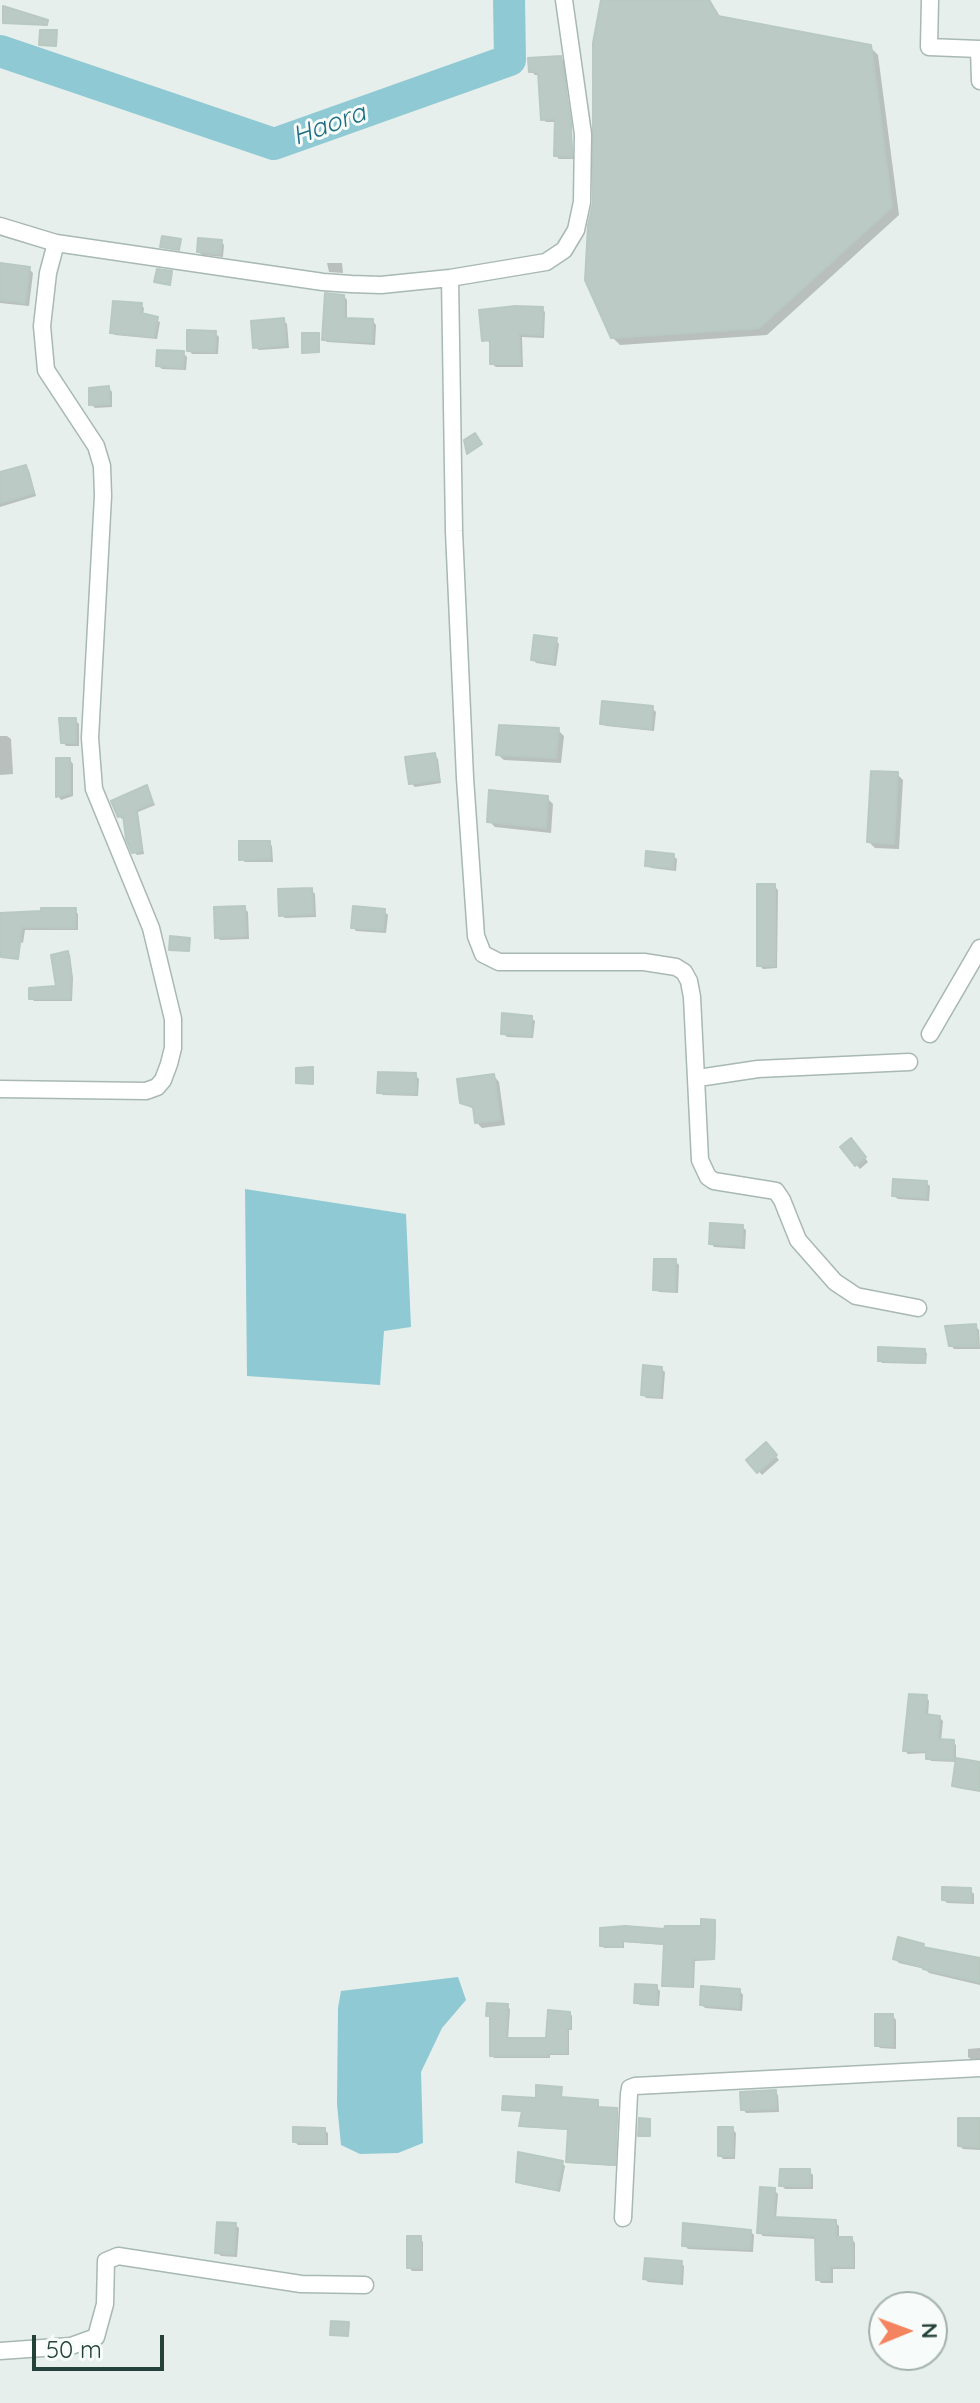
<!DOCTYPE html>
<html>
<head>
<meta charset="utf-8">
<style>
  body { margin:0 }
  #map { position:relative; width:980px; height:2403px; overflow:hidden; background:#e6efeb; font-family:Quicksand,sans-serif }
  canvas { display:block }
  .north { position:absolute; left:868px; top:2291px; width:80px; height:80px; box-sizing:border-box; background:#f7fbf9; border:2px solid #a3b1ad; border-radius:50%; rotate:89deg; font-size:22px; font-weight:700; line-height:32px; text-align:center; color:#24423a }
  .north::after { content:''; display:block; margin:auto; width:28px; height:36px; background:#f4845f; clip-path:polygon(50% 0,100% 100%,50% 72%,0 100%) }
  .scale { position:absolute; left:32px; top:2335px; width:132px; height:36px; box-sizing:border-box; border:4px solid #24423a; border-top:0; padding-left:10px; font-size:24px; line-height:28px; white-space:nowrap; color:#24423a; -webkit-text-stroke:6px #f7fbf9; paint-order:stroke }
</style>
</head>
<body>
<div id="map">
<canvas width="980" height="2403"></canvas>
<div class="north">N</div>
<div class="scale">50 m</div>
</div>
<script>
const g = document.querySelector('canvas').getContext('2d');
g.lineJoin = 'round';
function fill(path, color) { g.fillStyle = color; g.fill(path, 'evenodd'); }
const poly = rows => new Path2D(rows.map(r => 'M' + r).join(''));
function stroke(path, color, width, dash) { g.strokeStyle = color; g.lineWidth = width; g.lineCap = dash ? 'butt' : 'round'; g.setLineDash(dash || []); g.stroke(path); }
function drawText(font, color, halo, rows, align = 'center') {
  g.font = font + ' Quicksand,sans-serif'; g.lineWidth = 6; g.setLineDash([]); g.textBaseline = 'middle'; g.strokeStyle = halo; g.fillStyle = color; for (const [text, x, y, turn = 0] of rows) {
    g.save(); g.translate(x, y); g.rotate((+turn || 0) * Math.PI / 180); g.textAlign = isNaN(turn) ? turn : align; if (halo) g.strokeText(text, 0, 0); g.fillText(text, 0, 0); g.restore();
  }
}
fill(poly([
  [245,1189,406,1214,411,1327,384,1331,380,1385,247,1376],
  [458,1977,466,2000,442,2028,421,2072,423,2143,398,2153,360,2154,341,2145,337,2104,338,2008,341,1991]
]), '#8ec9d4');
fill(poly([
  [603,0,710,0,721,18,870,47,878,55,899,215,767,335,620,345,612,337,595,202],
  [560,58,564,61,574,159,559,159,556,156,556,122,546,122,543,119,540,75,535,75,531,71],
  [221,241,224,245,223,257,202,255,199,252],
  [327,263,342,263,343,273,329,272],
  [0,265,29,269,33,273,29,306,0,303],
  [344,296,347,300,347,320,373,321,376,325,375,345,327,342,324,339],
  [141,305,144,308,143,316,160,322,157,339,115,335,112,332],
  [542,309,545,312,544,338,522,337,523,367,496,367,492,364,492,343,484,340],
  [283,320,287,324,289,348,259,350,255,347],
  [215,333,219,337,218,354,192,354,189,350],
  [183,353,187,357,186,370,162,369,158,365],
  [109,388,112,392,112,407,95,408,91,404],
  [25,467,29,470,36,496,0,507,0,474],
  [556,640,559,644,556,666,536,663,533,659],
  [652,708,656,712,654,731,606,726,602,723],
  [75,720,79,724,79,746,66,746,63,742],
  [558,730,564,736,561,763,504,760,498,755],
  [0,736,7,736,11,739,13,774,0,775],
  [434,755,438,759,441,783,415,787,411,783],
  [70,760,73,764,73,796,61,800,58,796],
  [897,774,903,780,899,849,875,848,869,842],
  [147,788,155,805,138,812,144,854,137,855,134,852,125,818,122,819,119,816],
  [547,798,553,804,551,833,495,827,489,821],
  [269,843,272,846,273,862,245,862,241,859],
  [673,856,677,859,676,871,651,868,647,865],
  [774,886,778,890,777,968,763,969,759,965],
  [311,890,315,894,316,917,285,918,281,915],
  [244,908,248,912,249,939,220,940,217,937],
  [75,910,78,914,78,930,25,930,23,943,7,938,3,935,43,913],
  [384,911,388,915,386,933,356,931,353,927],
  [68,953,70,955,73,978,72,1001,34,1001,31,998,58,988],
  [531,1018,535,1021,533,1038,507,1037,503,1033],
  [415,1075,419,1079,418,1096,383,1095,379,1092],
  [494,1076,499,1082,505,1125,482,1128,476,1122,475,1110,462,1102],
  [855,1144,868,1162,860,1169,842,1147],
  [926,1183,930,1186,929,1201,898,1199,894,1196],
  [742,1227,746,1230,745,1249,714,1247,711,1243],
  [675,1261,679,1265,678,1293,659,1292,655,1289],
  [975,1326,979,1330,980,1349,954,1349,951,1345],
  [924,1351,927,1353,926,1364,882,1363,880,1360],
  [661,1369,665,1372,663,1399,646,1398,643,1394],
  [766,1445,779,1460,762,1475,749,1460],
  [926,1697,929,1701,928,1716,940,1718,943,1721,941,1741,953,1742,956,1745,956,1760,980,1764,980,1792,957,1788,954,1786,957,1762,931,1761,928,1753,908,1754,905,1751],
  [970,1890,974,1894,974,1904,947,1903,944,1900],
  [714,1922,716,1924,715,1960,695,1961,694,1988,666,1987,664,1985,666,1945,624,1942,624,1948,604,1948,602,1945,602,1930,666,1931,702,1928],
  [923,1945,927,1949,980,1958,980,1985,929,1973,925,1969,899,1963,895,1959],
  [656,1987,660,1991,659,2006,640,2005,636,2002],
  [740,1991,743,1995,742,2011,705,2008,702,2005],
  [507,2006,510,2009,508,2040,548,2040,570,2013,572,2016,572,2030,569,2030,569,2055,550,2055,550,2058,494,2058,492,2055,492,2019,488,2015],
  [893,2016,896,2020,896,2049,880,2048,877,2045],
  [980,2048,980,2060,972,2060,968,2057,968,2049],
  [561,2089,562,2099,598,2101,599,2109,618,2112,616,2166,570,2163,570,2130,523,2127,524,2112,504,2109,538,2100],
  [775,2092,778,2095,779,2112,746,2113,743,2109],
  [980,2120,980,2150,963,2149,960,2146],
  [732,2129,736,2133,735,2159,723,2159,720,2155],
  [324,2130,328,2133,328,2145,298,2145,295,2142],
  [562,2163,565,2166,560,2192,521,2184,518,2181],
  [809,2171,813,2175,813,2189,785,2189,781,2185],
  [774,2190,778,2194,776,2219,835,2222,839,2226,839,2239,852,2239,855,2243,855,2269,833,2269,833,2283,821,2283,818,2279,817,2239,763,2236,759,2232],
  [235,2225,239,2228,237,2257,221,2256,217,2252],
  [751,2232,754,2235,753,2252,688,2249,684,2245],
  [420,2238,423,2242,423,2271,412,2271,409,2267],
  [681,2263,684,2266,683,2285,648,2282,645,2279]
]), '#0003');
stroke(poly([
  [0,51,274,144,510,60,509,0]
]), '#8ec9d4', 32);
const building = poly([
  [601,0,709,0,718,16,871,45,892,207,759,328,611,338,585,280,588,226,593,202,593,43,601,0],
  [3,6,48,20,47,25,3,23,3,6],
  [40,30,57,30,56,46,39,45,40,30],
  [561,56,571,124,572,157,554,156,555,119,541,120,538,72,529,72,528,58,561,56],
  [162,236,181,239,179,250,160,247,162,236],
  [198,238,222,240,220,254,197,252,198,238],
  [0,263,30,267,25,303,0,300,0,263],
  [157,269,172,271,170,285,154,282,157,269],
  [325,293,344,295,344,318,373,319,372,342,322,340,325,293],
  [113,301,142,303,141,313,158,317,154,337,110,333,113,301],
  [516,306,543,307,542,335,519,334,520,364,490,364,490,340,482,341,479,310,516,306],
  [284,318,286,345,253,348,251,321,284,318],
  [187,330,216,331,215,352,187,351,187,330],
  [302,333,319,333,319,352,302,353,302,333],
  [157,350,184,351,183,368,156,366,157,350],
  [109,386,110,404,89,405,89,388,109,386],
  [475,433,482,444,467,454,464,440,475,433],
  [26,465,34,493,0,503,0,472,26,465],
  [534,635,557,638,553,663,531,660,534,635],
  [602,701,653,706,651,729,600,724,602,701],
  [59,718,76,718,76,743,61,743,59,718],
  [499,725,559,728,556,758,496,755,499,725],
  [435,753,439,780,409,784,405,757,435,753],
  [56,758,70,758,70,793,56,797,56,758],
  [871,771,898,772,894,844,867,842,871,771],
  [147,785,153,803,136,810,142,851,132,853,126,839,123,815,118,817,111,801,147,785],
  [489,790,548,796,546,828,487,822,489,790],
  [239,841,270,841,270,859,239,860,239,841],
  [646,851,674,854,673,868,645,866,646,851],
  [757,884,775,884,775,966,757,966,757,884],
  [312,888,313,914,279,916,278,889,312,888],
  [245,906,246,936,215,938,214,907,245,906],
  [353,906,385,909,383,930,351,928,353,906],
  [41,908,76,908,75,928,22,927,18,959,1,957,0,913,41,911,41,908],
  [170,936,190,938,189,951,169,950,170,936],
  [68,951,71,974,70,999,29,999,29,988,56,986,51,955,68,951],
  [502,1013,532,1016,531,1036,501,1034,502,1013],
  [313,1067,313,1084,296,1083,296,1068,313,1067],
  [378,1072,416,1073,416,1094,377,1093,378,1072],
  [494,1074,500,1120,475,1123,473,1107,460,1103,457,1079,494,1074],
  [851,1138,866,1157,855,1166,840,1147,851,1138],
  [893,1179,927,1181,926,1198,892,1196,893,1179],
  [710,1223,743,1225,742,1246,709,1244,710,1223],
  [654,1259,676,1259,675,1291,653,1290,654,1259],
  [976,1324,978,1346,949,1346,945,1326,976,1324],
  [878,1347,925,1349,925,1363,878,1361,878,1347],
  [643,1365,662,1367,660,1397,641,1395,643,1365],
  [766,1442,777,1455,757,1473,746,1460,766,1442],
  [909,1694,927,1695,925,1714,940,1716,938,1739,954,1740,953,1760,926,1759,926,1751,903,1751,909,1694],
  [956,1758,980,1762,980,1790,952,1786,956,1758],
  [942,1887,971,1888,971,1902,942,1900,942,1887],
  [701,1919,715,1920,714,1959,693,1959,692,1986,662,1986,664,1944,622,1941,622,1947,600,1946,600,1928,625,1926,664,1929,665,1926,701,1926,701,1919],
  [898,1937,924,1944,923,1947,980,1958,980,1982,923,1969,923,1967,893,1959,898,1937],
  [635,1984,657,1985,657,2004,634,2003,635,1984],
  [701,1986,740,1989,739,2008,700,2005,701,1986],
  [487,2003,508,2004,506,2038,546,2038,548,2010,570,2012,570,2028,567,2028,567,2053,548,2053,548,2056,490,2056,490,2016,486,2016,487,2003],
  [875,2014,893,2014,893,2046,875,2046,875,2014],
  [536,2085,562,2087,561,2097,598,2100,598,2107,617,2108,615,2165,566,2162,568,2129,519,2126,522,2111,502,2110,503,2096,536,2098,536,2085],
  [776,2090,776,2109,741,2110,740,2092,776,2090],
  [639,2118,650,2119,650,2136,638,2136,639,2118],
  [958,2118,980,2118,980,2147,958,2146,958,2118],
  [293,2127,325,2128,325,2143,293,2142,293,2127],
  [718,2127,733,2127,733,2156,718,2156,718,2127],
  [518,2152,563,2161,557,2190,516,2182,518,2152],
  [780,2169,810,2169,810,2186,779,2186,780,2169],
  [760,2187,775,2188,774,2217,836,2220,836,2237,852,2237,853,2267,830,2266,830,2280,816,2280,815,2236,757,2233,760,2187],
  [217,2222,236,2223,234,2254,215,2253,217,2222],
  [683,2223,751,2230,750,2249,682,2246,683,2223],
  [407,2236,421,2236,421,2268,407,2268,407,2236],
  [645,2258,682,2261,680,2283,643,2279,645,2258],
  [331,2321,349,2322,348,2336,330,2335,331,2321]
]);
fill(building, '#bbcac4');
stroke(building, '#b8c9c2', 2);
const street = poly([
  [930,0,929,47,979,49,980,81],
  [0,226,56,243,48,273,42,326,46,370,96,446,102,466,103,496,90,738,94,789,151,928,173,1019,173,1048,169,1064,163,1080,157,1087,146,1091,0,1089],
  [56,243,323,282,351,284,381,285,450,278,546,262,564,250,576,230,582,202,583,134,564,0],
  [450,278,454,531,465,778,476,936,483,954,499,962,644,962,676,967,684,972,689,981,692,997,700,1160,708,1177,714,1181,776,1191,782,1200,798,1240,835,1282,856,1296,918,1308],
  [930,1034,980,948],
  [698,1078,758,1069,909,1062],
  [623,2218,629,2094,630,2088,635,2086,980,2068],
  [0,2351,71,2346,96,2337,105,2304,106,2261,118,2256,301,2284,365,2285]
]);
stroke(street, '#a8b8b2', 19);
stroke(street, '#fff', 16);
drawText('italic 26px', '#1c6f80', '#f7fbf9', [
  ["Haora",329,125,-20]
]);
</script>
</body>
</html>
